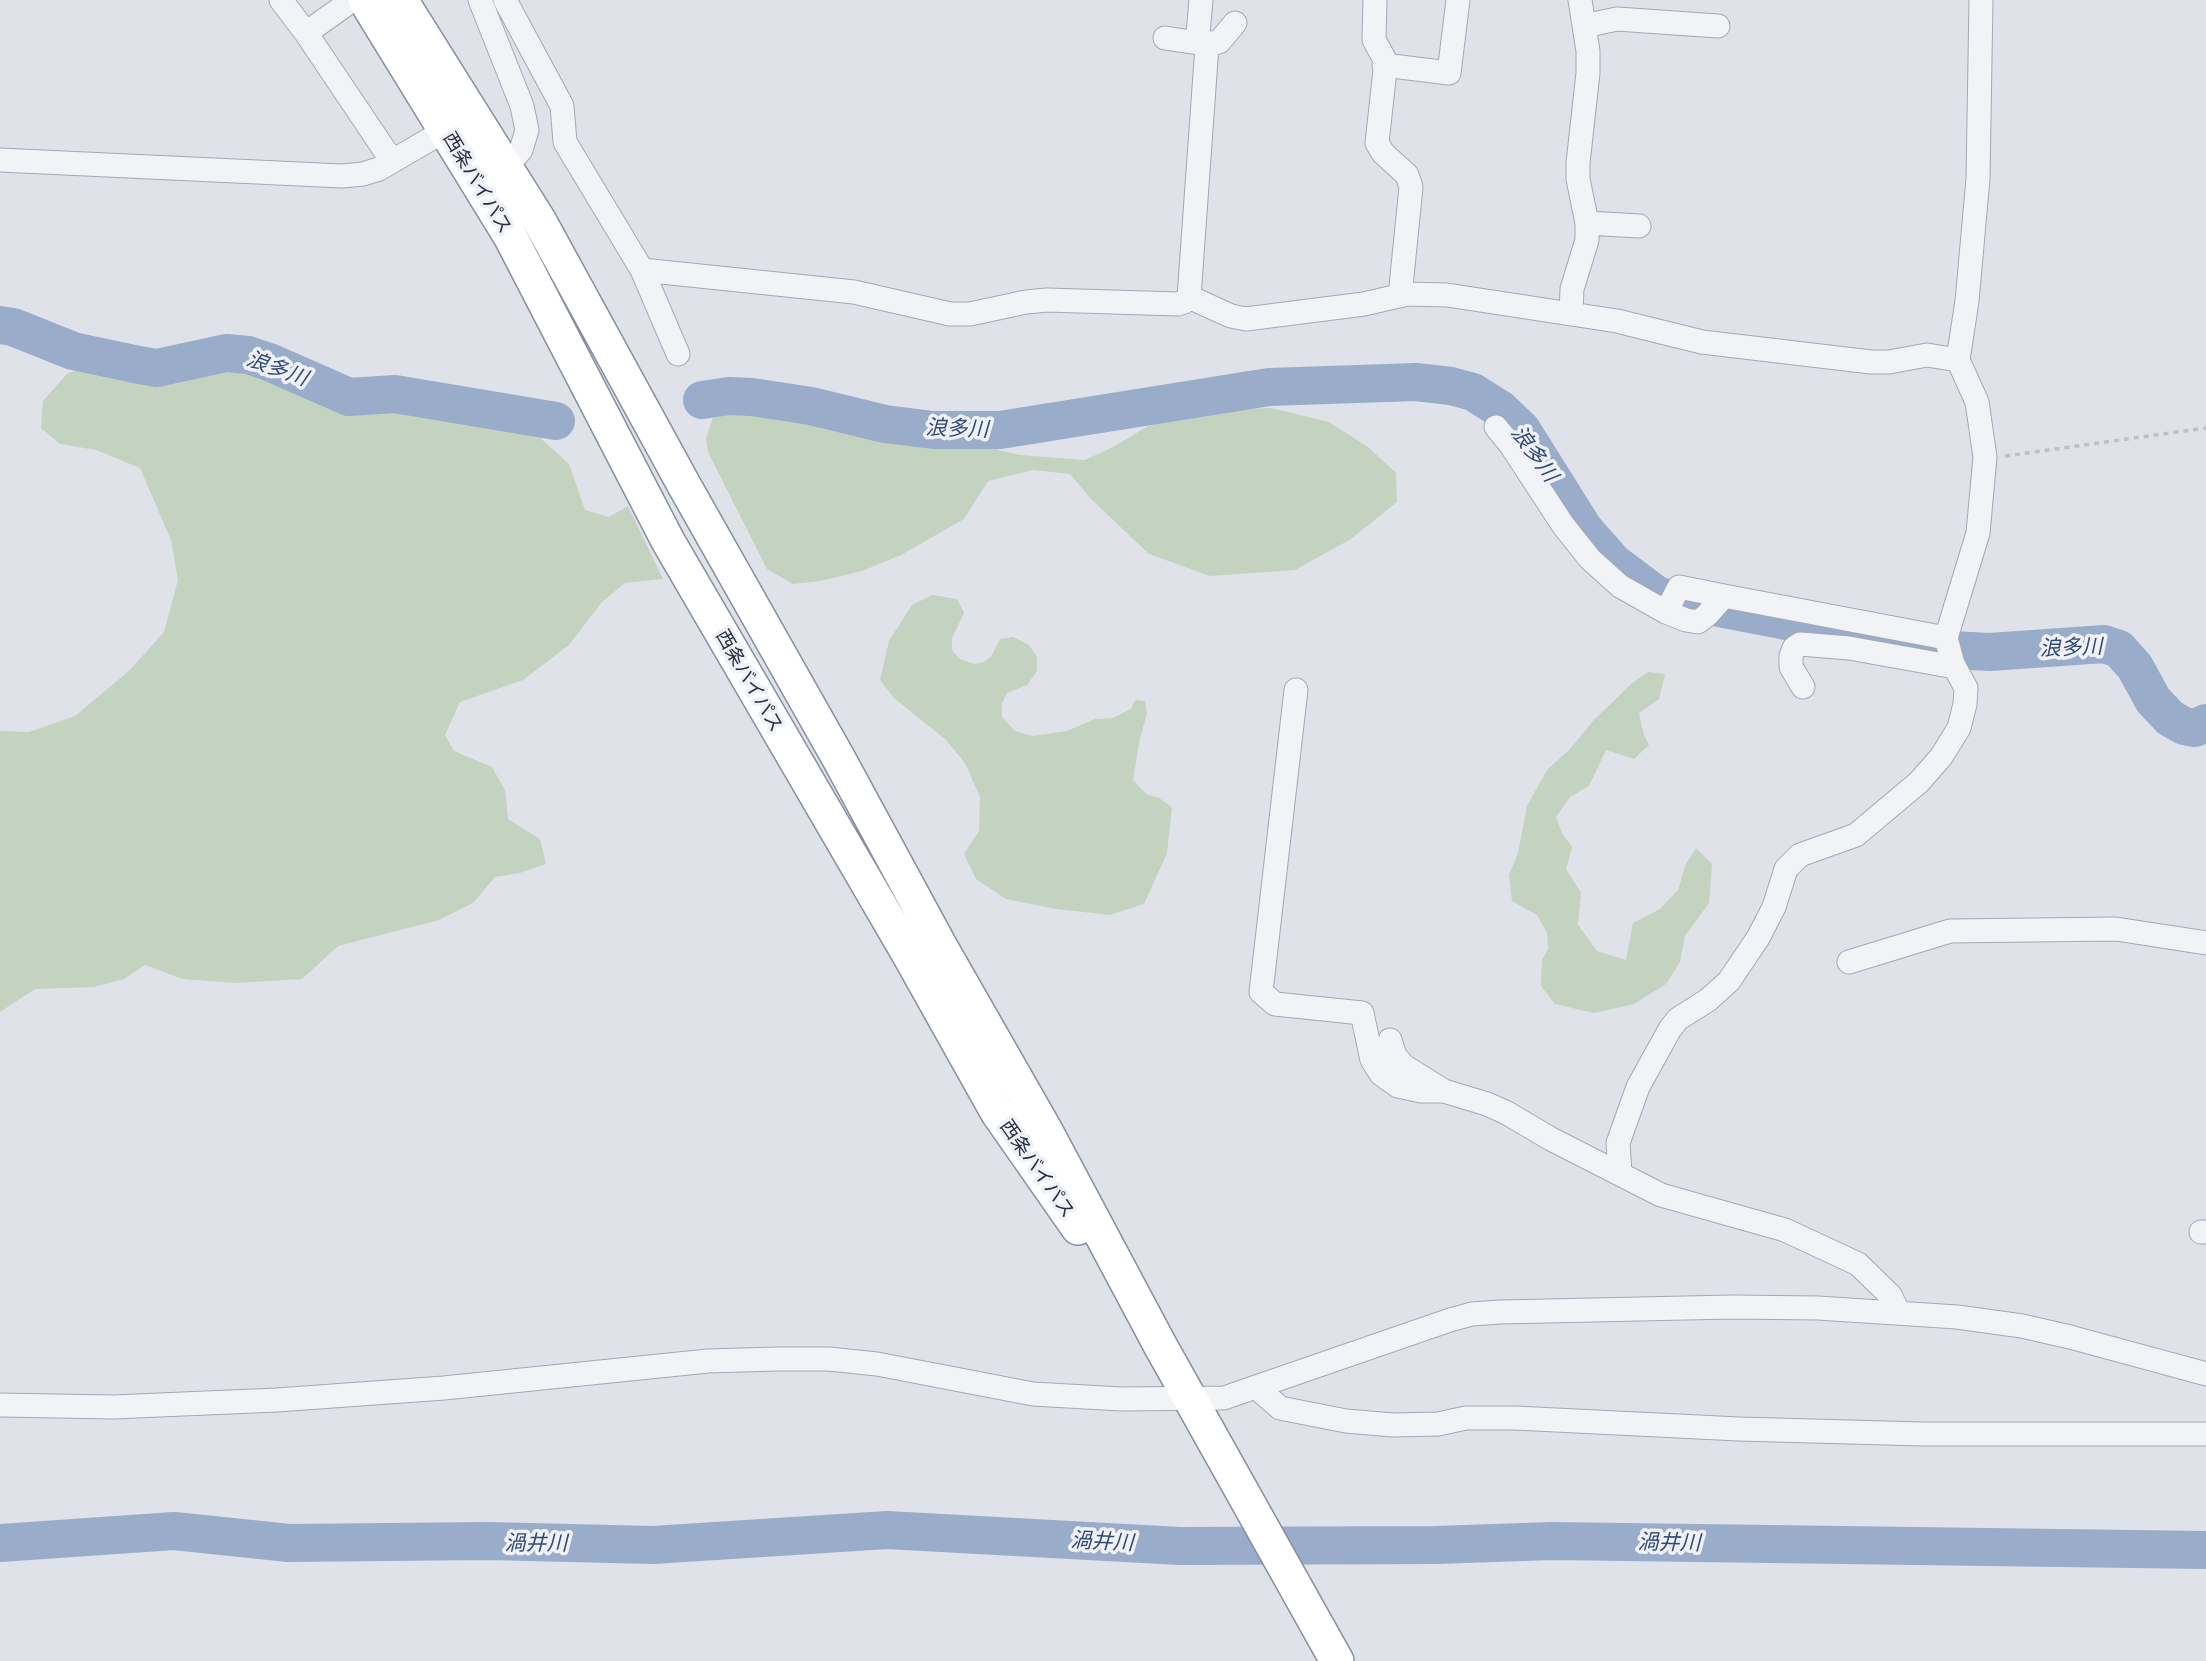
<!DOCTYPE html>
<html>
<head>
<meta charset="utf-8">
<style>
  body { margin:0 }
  canvas { display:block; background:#dfe2e9 }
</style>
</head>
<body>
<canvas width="2206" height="1661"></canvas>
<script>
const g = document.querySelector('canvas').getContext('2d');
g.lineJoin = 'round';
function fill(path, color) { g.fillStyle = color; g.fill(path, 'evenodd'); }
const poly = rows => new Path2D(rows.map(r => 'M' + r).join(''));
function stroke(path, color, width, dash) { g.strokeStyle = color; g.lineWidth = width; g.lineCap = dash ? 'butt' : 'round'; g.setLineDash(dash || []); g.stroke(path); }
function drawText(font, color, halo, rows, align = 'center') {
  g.font = font + ' Mulish,"Noto Sans JP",sans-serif'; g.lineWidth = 7; g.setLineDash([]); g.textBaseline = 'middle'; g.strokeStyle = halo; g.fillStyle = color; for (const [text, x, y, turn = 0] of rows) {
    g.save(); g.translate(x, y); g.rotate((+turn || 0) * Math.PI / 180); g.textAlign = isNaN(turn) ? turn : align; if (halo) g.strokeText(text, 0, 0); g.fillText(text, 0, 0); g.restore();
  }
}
fill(poly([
  [237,361,270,369,310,392,347,405,394,402,488,416,520,423,537,435,569,464,585,510,609,517,628,506,663,579,625,583,602,602,569,645,523,680,460,702,445,735,454,751,492,767,505,790,508,819,540,839,546,864,520,873,495,877,473,903,439,920,338,946,302,979,236,983,182,979,145,965,124,979,94,987,35,989,0,1012,0,731,29,732,75,716,129,671,164,632,178,580,171,540,140,468,96,450,60,444,41,428,43,401,67,374,88,365,121,373,165,379],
  [756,384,808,391,929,418,973,420,991,439,998,450,1020,455,1085,460,1115,446,1148,426,1216,410,1271,408,1329,422,1368,447,1396,473,1397,502,1351,539,1295,570,1210,576,1149,554,1091,499,1070,474,1033,470,988,481,964,519,901,555,862,571,821,581,793,584,767,569,708,452,706,438,715,412,734,388],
  [932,595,957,599,964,613,952,638,952,650,960,659,974,664,984,662,991,657,1000,639,1013,637,1029,645,1037,657,1037,671,1027,685,1007,693,1002,703,1002,717,1015,731,1033,736,1067,731,1095,719,1113,718,1131,709,1135,700,1145,701,1147,714,1140,738,1133,780,1146,794,1159,798,1172,807,1167,853,1144,904,1110,915,1056,909,1006,899,976,879,964,854,979,831,980,797,965,763,946,740,894,698,880,680,889,641,912,605],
  [1648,672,1665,674,1659,699,1639,713,1644,735,1649,745,1634,759,1606,750,1589,786,1570,797,1556,817,1562,833,1572,847,1566,869,1581,893,1578,925,1597,951,1626,960,1633,923,1660,909,1678,890,1686,864,1696,848,1712,864,1709,903,1685,936,1680,962,1666,984,1634,1004,1594,1013,1555,1004,1541,986,1542,960,1548,949,1547,933,1537,915,1512,901,1509,875,1518,853,1527,806,1547,770,1569,750,1594,720,1631,684]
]), '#c3d3c0');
stroke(poly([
  [0,325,13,327,73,351,139,365,157,368,226,353,248,355,269,362,349,397,395,394,556,421],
  [702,400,729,396,752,397,811,406,885,424,933,430,1000,430,1269,387,1416,382,1451,386,1473,392,1500,409,1522,430,1584,529,1614,563,1658,596,1931,649,1990,652,2104,644,2119,649,2135,667,2153,700,2170,718,2184,726,2195,728,2206,723],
  [0,1543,174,1531,289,1543,488,1541,653,1545,887,1530,1180,1546,1436,1545,1552,1541,2206,1550]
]), '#99acca', 38);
const minor = poly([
  [281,0,306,33,392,161],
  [480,0,522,106,527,130,521,150,506,167,494,174],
  [505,0,562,106,565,142,642,270,678,354],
  [1375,0,1374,40,1384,58,1385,70,1377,143,1383,153,1407,175,1411,187,1400,296],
  [1584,26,1617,19,1718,26],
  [306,33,344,6],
  [1165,38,1205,44,1219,42,1235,23],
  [1384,65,1449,73,1458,0],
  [0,160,342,176,363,174,379,169,456,124],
  [1587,223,1639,226],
  [642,270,854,292,950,314,970,314,1026,302,1047,300,1178,304,1184,302,1189,297],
  [1189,297,1231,316,1246,319,1364,304,1407,294,1447,295,1617,321,1702,342,1871,362,1889,362,1927,355,1958,360,1977,402,1985,457,1978,533,1946,638],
  [1189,297,1207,46,1198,34,1201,0],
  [1571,313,1572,289,1587,240,1587,223,1578,179,1578,163,1588,73,1588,51,1580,0],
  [1958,360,1967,301,1978,179,1981,0],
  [1496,427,1510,444,1563,525,1590,559,1620,586,1666,612],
  [1803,687,1791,667,1791,656,1794,648,1800,644,1849,648,1955,667],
  [1296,690,1261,992,1275,1004,1362,1013,1372,1060,1381,1074,1398,1086,1421,1091,1441,1091],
  [1849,962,1950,931,2116,929,2206,943],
  [1390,1040,1395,1056,1404,1066,1444,1091,1487,1104,1507,1113,1551,1139,1661,1195,1785,1230,1858,1264,1890,1295,1899,1313],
  [1620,1173,1618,1143,1638,1087,1670,1029,1678,1019,1708,1000,1729,981,1758,938,1774,907,1786,869,1800,855,1856,835,1919,782,1941,757,1959,728,1965,704,1966,688,1953,664,1946,638,1724,596,1679,587,1666,612,1686,620,1698,622,1707,615,1724,596],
  [2201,1232,2206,1232],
  [1256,1387,1280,1408,1346,1421,1393,1425,1438,1424,1466,1418,1515,1418,1739,1429,1922,1434,2206,1434],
  [0,1405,113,1407,277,1400,444,1388,708,1361,777,1359,829,1359,877,1364,1033,1394,1121,1399,1224,1398,1450,1320,1472,1314,1500,1312,1732,1307,1818,1308,1957,1317,2022,1326,2070,1337,2206,1374]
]);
const highway = poly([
  [365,0,510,236,668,541,909,955,997,1112,1078,1228],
  [401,0,539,220,684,485,839,759,942,949,1046,1131,1160,1345,1337,1661]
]);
stroke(minor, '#a4a8b3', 25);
stroke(highway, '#868ea0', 36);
stroke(poly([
  [2005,456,2206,428]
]), '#bdc0c7', 3.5, [5, 5]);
stroke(minor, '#f2f3f7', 23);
stroke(highway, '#fff', 33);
drawText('19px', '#282e40', '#eff1f6', [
  ["西条バイパス",477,183,59],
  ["西条バイパス",749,681,60],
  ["西条バイパス",1037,1169,55]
]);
drawText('italic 21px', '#314975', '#eff1f6', [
  ["浪多川",277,369,20],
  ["浪多川",957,429,2],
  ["浪多川",1534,454,54],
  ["浪多川",2071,648,-2],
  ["渦井川",1102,1542,3],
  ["渦井川",1669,1543,1],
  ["渦井川",536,1544]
]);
</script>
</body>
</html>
